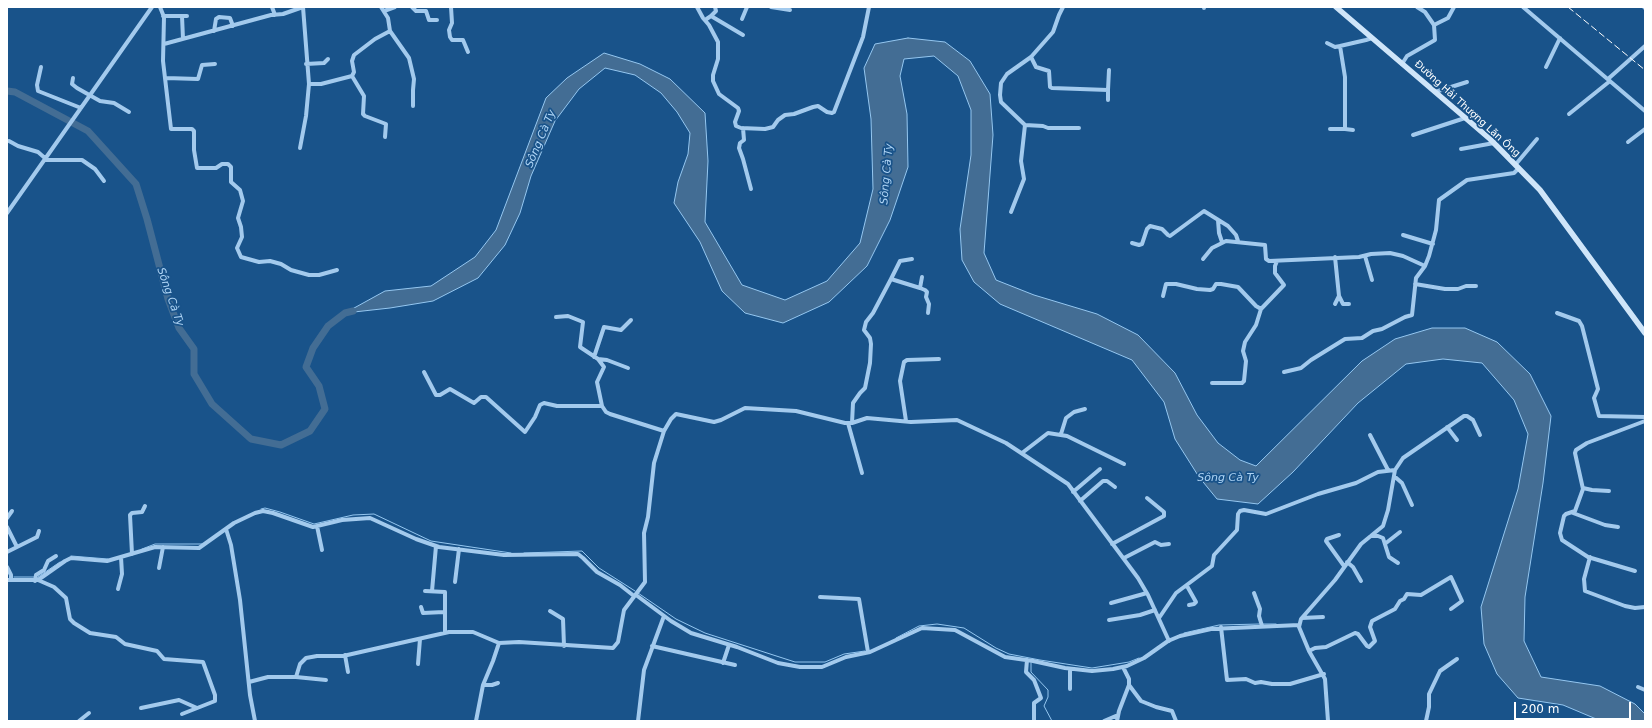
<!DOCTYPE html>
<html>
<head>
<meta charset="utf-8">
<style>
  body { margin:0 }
  #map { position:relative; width:1652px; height:728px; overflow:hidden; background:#19538a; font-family:"DejaVu Sans",sans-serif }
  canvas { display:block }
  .frame { position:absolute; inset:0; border:8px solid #fff; pointer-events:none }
  .scale { position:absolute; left:1514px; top:702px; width:117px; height:18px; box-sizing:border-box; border:2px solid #fff; border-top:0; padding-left:5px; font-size:12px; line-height:14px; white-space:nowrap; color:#fff; -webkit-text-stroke:3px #19538a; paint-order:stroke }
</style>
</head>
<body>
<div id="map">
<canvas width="1652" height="728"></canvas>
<div class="frame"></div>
<div class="scale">200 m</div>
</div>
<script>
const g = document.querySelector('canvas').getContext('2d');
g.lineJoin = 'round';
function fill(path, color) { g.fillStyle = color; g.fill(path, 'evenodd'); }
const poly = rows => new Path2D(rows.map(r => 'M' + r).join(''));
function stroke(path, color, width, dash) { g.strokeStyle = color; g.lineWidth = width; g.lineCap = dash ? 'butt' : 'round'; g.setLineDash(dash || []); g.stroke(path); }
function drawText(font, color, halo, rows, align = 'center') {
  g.font = font + ' "DejaVu Sans",sans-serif'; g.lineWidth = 3.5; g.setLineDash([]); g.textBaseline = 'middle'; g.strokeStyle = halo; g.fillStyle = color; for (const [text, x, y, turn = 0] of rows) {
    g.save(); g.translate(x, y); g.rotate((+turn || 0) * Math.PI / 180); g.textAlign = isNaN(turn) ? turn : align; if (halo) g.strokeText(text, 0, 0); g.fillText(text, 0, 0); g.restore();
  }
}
const water = poly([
  [908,38,945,42,970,61,990,94,993,135,984,253,996,280,1034,295,1097,314,1138,335,1175,373,1197,415,1218,443,1240,460,1256,466,1362,361,1395,339,1432,328,1465,328,1497,342,1530,374,1551,416,1543,483,1525,597,1524,641,1541,677,1600,686,1635,704,1645,714,1645,721,1601,721,1563,705,1518,698,1497,674,1484,644,1481,607,1518,489,1528,434,1514,400,1482,363,1443,359,1406,364,1358,403,1293,472,1258,504,1217,499,1199,477,1175,439,1164,402,1132,360,1000,304,974,282,962,260,960,229,971,155,971,110,958,76,934,56,904,59,900,76,907,114,908,167,890,220,867,266,829,302,783,323,745,313,722,291,700,242,674,203,678,182,688,154,690,133,677,112,661,93,635,75,605,68,579,89,555,121,531,176,520,213,505,245,478,278,433,301,390,308,345,313,385,291,431,286,475,257,496,230,546,98,567,78,604,53,640,64,670,79,705,113,708,161,705,222,742,285,785,300,827,281,860,243,873,189,871,119,864,68,875,44,908,38]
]);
fill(water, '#436d94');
stroke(water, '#95c7f0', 1);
stroke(poly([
  [261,509,265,508,280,512,314,524,353,515,374,514,431,541,511,553],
  [142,549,155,544,202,544],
  [524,553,582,551,599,568,635,591],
  [71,556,108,559],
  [14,577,34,577],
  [38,577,60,562],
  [638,593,676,619,705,633,795,662,825,662,844,654,865,651],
  [1263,624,1276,624],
  [1184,633,1219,625,1260,624],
  [896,638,919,626,937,624,964,628,996,648,1009,654,1040,660,1092,668,1129,662,1139,658],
  [1031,663,1031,672,1048,690,1048,697,1044,706,1052,721]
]), '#95c7f0', 1);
stroke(poly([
  [7,91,15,92,88,131,136,184,147,219,168,299,179,328,194,349,194,374,212,404,251,439,281,445,310,431,325,409,319,386,306,367,313,348,328,326,345,313,353,311]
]), '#436d94', 7);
stroke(poly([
  [160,7,164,17,163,61,171,129,192,129,194,131,194,150,197,168,216,168,222,164,228,164,231,167,231,182,240,190,243,201,238,218,241,227,242,237,237,248,241,257,259,262,270,261,281,264,291,270,309,275,319,275,337,270],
  [272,7,275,15],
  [381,7,388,18,390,31,409,58,414,79,413,90,413,106],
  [412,7,416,11,426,11,429,20,437,20],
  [451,7,452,23,449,30,450,37,452,40,463,40,468,52],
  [697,7,703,18,709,25,718,42,718,59,713,75,713,81,719,94,738,108,739,111,735,122,736,126,741,128,765,129,773,127,778,120,785,115,794,114,813,107,818,106,827,112,832,113,834,112,863,37,869,7],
  [771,7,790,10],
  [1417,7,1425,12,1434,25,1448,18,1454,7],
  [1523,7,1645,111],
  [1644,7,1645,8],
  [1204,8,1204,7],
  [384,11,395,7],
  [163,16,187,16],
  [182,16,183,39],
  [711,16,716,11,715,7],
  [742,19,747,7],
  [705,20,711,16,743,35],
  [214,31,216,19,219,17,230,18,233,26],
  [1327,43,1335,47,1340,46],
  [164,44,271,15,283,14,303,7],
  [1031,57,1036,67,1049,71,1050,87,1052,88,1108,90,1109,70],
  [306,64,324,63,328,59],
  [1402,64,1407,56,1435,40,1434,25],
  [41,67,37,85,38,91,81,108],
  [1546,67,1560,38],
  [352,76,364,96,363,114,365,116,386,124,385,137],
  [73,78,72,84,77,88,100,101,114,103,129,112],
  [166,78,198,79,202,65,215,64],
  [1608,79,1645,46],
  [309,84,321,84,352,76,354,72,352,61,354,55,375,39,390,31],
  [1108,90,1108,100],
  [1435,92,1467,82],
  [1569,114,1610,81],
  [1025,125,1043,126,1048,128,1079,128],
  [743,128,744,140,740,143,739,148,743,159,751,189],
  [1330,129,1345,129],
  [1353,130,1345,129,1345,77,1340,46,1366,40,1372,38],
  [1413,135,1465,118],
  [9,141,18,146,38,152,46,159],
  [1628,142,1645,129],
  [300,148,306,116,309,84,303,7],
  [1461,149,1494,143],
  [45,160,82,160,95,169,104,181],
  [1516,164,1537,139],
  [1011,212,1024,179,1021,161,1025,125,1001,102,1000,95,1001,83,1007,74,1031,57,1053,32,1059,15,1063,7],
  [7,213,152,7],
  [1218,220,1219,233,1222,242],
  [1403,235,1433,244],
  [1132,243,1139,245,1142,244,1147,229,1150,226,1162,229,1168,235,1170,236,1204,211,1228,226,1236,235,1238,241],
  [1365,256,1372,280],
  [1203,259,1212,248,1226,241,1265,245,1266,259,1269,261,1359,257,1371,254,1390,253,1403,256,1425,266],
  [891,279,900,261,912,259],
  [1415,284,1445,289,1458,289,1466,286,1476,286],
  [920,288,925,290,927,292,926,297,929,304,928,313],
  [1163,296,1166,284,1176,284,1197,289,1210,290,1213,289,1216,284,1221,284,1238,287,1256,306,1261,309],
  [1339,296,1343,304,1349,304],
  [1335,304,1339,296,1335,257],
  [1557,313,1579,321,1582,326,1598,389,1594,398,1599,416,1645,417],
  [556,317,568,316,583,322,580,347,598,359,604,367,597,382,602,406,606,412,610,414,664,431],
  [594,357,604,327,621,330,631,320],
  [598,359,607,360,628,368],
  [424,372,436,395,440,395,450,389,474,403,481,397,486,397,525,432,535,417,540,405,544,403,557,406,602,406],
  [1284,372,1301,368,1311,360,1345,339,1362,338,1373,331,1382,329,1405,317,1412,315,1416,278,1425,266,1429,256,1436,230,1439,200,1467,180,1514,173,1519,168],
  [1212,383,1242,383,1244,381,1246,361,1243,351,1245,342,1256,325,1261,309,1284,285,1275,273,1275,266,1277,261],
  [906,421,900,381,904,362,907,360,939,359],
  [848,423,862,473],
  [852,423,853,403,860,393,865,388,870,363,871,344,870,338,864,330,866,322,873,313,891,279,920,288,922,277],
  [1447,427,1457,440],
  [1061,434,1066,418,1074,412,1085,409],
  [1370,435,1388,470],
  [1022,453,1048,433,1067,436,1124,464],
  [1394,476,1402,483,1412,505],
  [1583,488,1592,490,1609,491],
  [1073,492,1100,469],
  [1080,501,1103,481,1107,481,1115,487],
  [1573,513,1605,525,1618,527],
  [7,518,12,511],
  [317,526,322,550],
  [7,527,17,547],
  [226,529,231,545,240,600,250,695,255,721],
  [1339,535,1327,539,1326,541,1344,566],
  [1371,536,1378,536,1383,538,1389,557,1398,563],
  [1386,543,1400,532],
  [1112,544,1164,516,1164,512,1147,498],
  [7,552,37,537,39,531],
  [132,554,130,515,132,513,142,512,145,506],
  [1590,557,1584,579,1585,591,1625,606,1635,608,1645,607],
  [1124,558,1155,542,1161,545,1169,544],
  [1347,562,1353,567,1361,581],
  [7,567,11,575,11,580],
  [159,568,163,547],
  [1635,571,1588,557,1562,540,1560,533,1564,516,1566,514,1575,511,1583,489,1575,453,1576,450,1587,443,1645,421],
  [7,580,38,580,65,561,71,558,107,561,155,547,199,548,234,523,255,513,263,511,273,513,313,527,342,520,370,518,416,539,439,547,504,555,578,554,583,558,597,572,620,585,634,596],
  [38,580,54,587,66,598,70,619,74,623,90,633,116,637,125,644,157,651,164,659,203,662,215,695,215,701,182,714],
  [35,581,36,575,44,570,48,561,56,556],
  [455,582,459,549],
  [1187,586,1196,602,1194,604,1189,605],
  [118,589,122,574,121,557],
  [425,591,445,592,445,632],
  [432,591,436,546],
  [1254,593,1260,609,1259,616,1262,626],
  [636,595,671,621,691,633,737,647,778,663,800,667,822,667,846,657,870,652,922,628,955,630,1005,657,1033,661,1065,668,1092,671,1113,669,1127,666,1144,658,1168,641,1180,636,1211,629,1299,625],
  [820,597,859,599,868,652],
  [1111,603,1147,593],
  [421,607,423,613,444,612],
  [550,611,563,619,564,646],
  [1159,618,1176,593,1212,566,1214,555,1237,530,1238,514,1240,511,1244,510,1266,514,1318,494,1356,483,1378,472,1395,470],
  [1302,618,1323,617],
  [1109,620,1140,615,1155,610],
  [1221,627,1227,680,1246,679,1255,683,1261,682,1272,684,1290,684,1324,674],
  [652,646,735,665],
  [1309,651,1315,648,1326,647,1355,633,1358,634,1367,646,1369,647,1375,641,1370,627,1372,621,1395,609,1400,601,1404,599,1407,594,1421,595,1451,577,1462,601,1451,609],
  [345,655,348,672],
  [1027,660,1026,672,1034,680,1041,698,1034,703,1034,721],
  [723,663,729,645],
  [418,664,420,639],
  [1070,669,1070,689],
  [296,677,326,680],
  [249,682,268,677,296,677,300,664,306,658,317,656,343,656,449,632,473,632,499,643,519,642,613,648,618,642,624,610,645,582,644,533,648,517,654,463,664,431,671,419,676,414,714,422,721,420,745,408,796,411,845,423,852,423,867,418,911,422,957,420,1006,443,1068,484,1138,578,1148,595,1169,641],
  [483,685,492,685,498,683],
  [1129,685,1141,701,1156,707,1172,711,1176,721],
  [1638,687,1645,690],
  [141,708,179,700,197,708],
  [79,721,89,713],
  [476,721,483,685,493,661,499,643],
  [638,721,644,670,664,616],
  [1104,721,1118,715],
  [1117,721,1119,711,1129,685,1129,679,1123,667],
  [1328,721,1325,679,1309,651,1299,627,1301,619,1335,580,1361,544,1383,526,1388,510,1395,470,1403,458,1464,416,1467,416,1473,420,1480,435],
  [1426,721,1429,707,1429,694,1440,671,1457,659]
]), '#a3caed', 4);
stroke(poly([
  [1336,7,1490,139,1540,190,1645,333]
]), '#cfe5f9', 5.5);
stroke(poly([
  [1568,7,1645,70]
]), '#fff', 1, [7, 3]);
drawText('10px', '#fff', '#19538a', [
  ["Đường Hải Thượng Lãn Ông",1467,109,42]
]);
drawText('italic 11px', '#aed4f5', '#19538a', [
  ["Sông Cà Ty",541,139,-67],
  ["Sông Cà Ty",887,174,-85],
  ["Sông Cà Ty",170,297,71],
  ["Sông Cà Ty",1228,478]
]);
</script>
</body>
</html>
